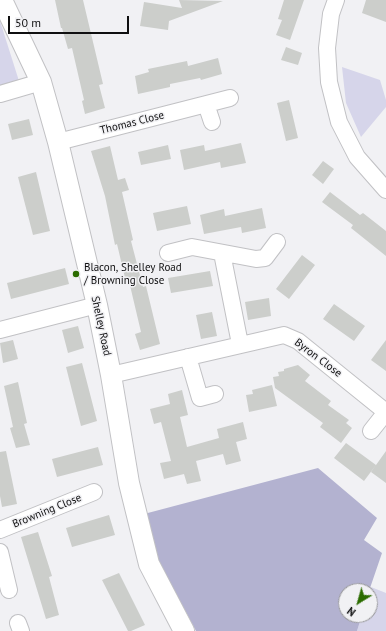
<!DOCTYPE html>
<html>
<head>
<meta charset="utf-8">
<style>
  body { margin:0 }
  #map { position:relative; width:386px; height:631px; overflow:hidden; background:#f1f1f4; font-family:"PT Sans",sans-serif }
  canvas { display:block }
  .north { position:absolute; left:338px; top:583px; width:40px; height:40px; box-sizing:border-box; background:#f1f1f4; border:1px solid #979799; border-radius:50%; rotate:217deg; font-size:11px; font-weight:700; line-height:16px; text-align:center; color:#0f0f10 }
  .north::after { content:''; display:block; margin:auto; width:14px; height:18px; background:#2b6c00; clip-path:polygon(50% 0,100% 100%,50% 72%,0 100%) }
  .scale { position:absolute; left:8px; top:16px; width:121px; height:18px; box-sizing:border-box; border:2px solid #0f0f10; border-top:0; padding-left:5px; font-size:12px; line-height:14px; white-space:nowrap; color:#0f0f10; -webkit-text-stroke:3px #f1f1f4; paint-order:stroke }
</style>
</head>
<body>
<div id="map">
<canvas width="386" height="631"></canvas>
<div class="north">N</div>
<div class="scale">50 m</div>
</div>
<script>
const g = document.querySelector('canvas').getContext('2d');
g.lineJoin = 'round';
function fill(path, color) { g.fillStyle = color; g.fill(path, 'evenodd'); }
const poly = rows => new Path2D(rows.map(r => 'M' + r).join(''));
function stroke(path, color, width, dash) { g.strokeStyle = color; g.lineWidth = width; g.lineCap = dash ? 'butt' : 'round'; g.setLineDash(dash || []); g.stroke(path); }
function drawText(font, color, halo, rows, align = 'center') {
  g.font = font + ' "PT Sans",sans-serif'; g.lineWidth = 3; g.setLineDash([]); g.textBaseline = 'middle'; g.strokeStyle = halo; g.fillStyle = color; for (const [text, x, y, turn = 0] of rows) {
    g.save(); g.translate(x, y); g.rotate((+turn || 0) * Math.PI / 180); g.textAlign = isNaN(turn) ? turn : align; if (halo) g.strokeText(text, 0, 0); g.fillText(text, 0, 0); g.restore();
  }
}
fill(poly([
  [0,21,19,81,0,88],
  [342,67,380,80,386,100,386,107,361,137,346,103],
  [371,587,386,593,386,631,357,631,362,615,370,615]
]), '#d6d5ea');
fill(poly([
  [318,468,377,518,364,540,382,553,369,591,346,591,346,615,362,615,357,631,196,631,157,558,144,514]
]), '#b3b2d0');
fill(poly([
  [55,0,83,0,103,84,99,85,105,108,85,114,82,101,84,100,72,48,68,49,62,28,61,28],
  [179,0,223,1,169,21,168,30,140,26,144,2,182,8],
  [284,0,304,0,290,40,276,35,282,20,278,19],
  [366,0,386,0,386,22,362,13],
  [286,47,302,53,298,65,281,60],
  [218,58,222,74,201,80,200,78,170,84,170,87,138,94,135,76,149,72,148,69,187,61,188,66],
  [289,100,298,138,286,141,277,103],
  [29,119,33,135,12,140,8,124],
  [241,143,246,163,221,168,220,162,184,170,180,150,204,145,205,151],
  [168,145,171,159,141,165,138,152],
  [110,146,118,180,125,178,129,190,122,192,133,240,131,241,143,287,146,286,160,344,140,350,135,334,141,332,128,277,125,278,117,244,115,245,105,196,91,151],
  [323,161,334,169,323,184,312,175],
  [36,172,50,231,33,235,18,177],
  [330,192,360,215,363,213,386,231,386,256,351,228,353,225,322,202],
  [187,206,191,224,157,231,153,213],
  [262,208,266,228,242,233,241,227,204,234,200,215,224,209,225,216],
  [302,255,315,265,289,299,276,289],
  [65,268,69,284,11,299,7,283],
  [210,271,213,286,171,293,168,278],
  [269,298,271,316,248,320,245,302],
  [334,304,365,326,354,341,323,319],
  [212,312,217,336,201,339,196,315],
  [78,326,84,348,68,353,62,330],
  [13,340,18,359,3,363,0,343],
  [386,340,386,371,371,360],
  [82,363,97,421,81,426,66,367],
  [298,365,310,375,305,381,331,401,328,405,349,420,346,423,352,428,341,443,320,427,323,423,275,388,273,377,279,376,278,372,284,371,284,369],
  [18,382,27,423,24,424,30,445,16,448,10,428,13,427,4,386],
  [272,385,277,406,249,412,246,395,253,394,252,390],
  [182,390,188,415,180,417,187,447,219,438,217,429,243,422,247,439,236,442,241,461,226,465,223,454,196,461,201,481,187,484,184,474,164,479,160,463,171,461,161,422,154,424,150,409,170,404,168,394],
  [346,443,376,465,364,481,334,458],
  [98,447,103,465,57,477,52,459],
  [6,451,17,504,2,507,0,496,0,452],
  [386,451,386,483,371,472],
  [109,515,115,535,72,547,66,528],
  [38,532,52,576,49,577,59,615,46,619,21,537],
  [119,573,145,625,131,631,128,631,102,580]
]), '#cccecb');
const minor = poly([
  [336,0,331,14,327,48,329,82,339,122,357,157,386,190],
  [0,94,41,82],
  [206,104,212,122],
  [58,142,230,98],
  [168,253,192,247,256,259,265,258,277,242],
  [222,253,240,344],
  [0,330,97,305],
  [188,357,200,398,215,394],
  [111,375,284,335,298,341,386,412],
  [371,431,386,412],
  [0,530,94,492],
  [0,552,9,590],
  [18,623,21,631]
]);
const tertiary = poly([
  [2,0,41,82,58,142,97,305,111,375,129,483,149,564,184,631]
]);
stroke(minor, '#c1c1c4', 18);
stroke(tertiary, '#c1c1c4', 22);
stroke(minor, '#fff', 16);
stroke(tertiary, '#fff', 20);
for (const [x, y, r, color] of [
  [76,274,4,"#2b6c00"]
]) { const dot = new Path2D(); dot.arc(x, y, r, 0, 2 * Math.PI); g.fillStyle = color; g.fill(dot); stroke(dot, '#f1f1f4', 1.5); }
drawText('11px', '#0f0f10', '#f1f1f4', [
  ["Thomas Close",132,123,-14],
  ["Shelley Road",101,326,78],
  ["Byron Close",318,358,37],
  ["Browning Close",47,511,-22]
]);
drawText('11px', '#0f0f10', '#f1f1f4', [
  ["Blacon, Shelley Road",84,268],
  ["/ Browning Close",84,281]
], 'left');
</script>
</body>
</html>
